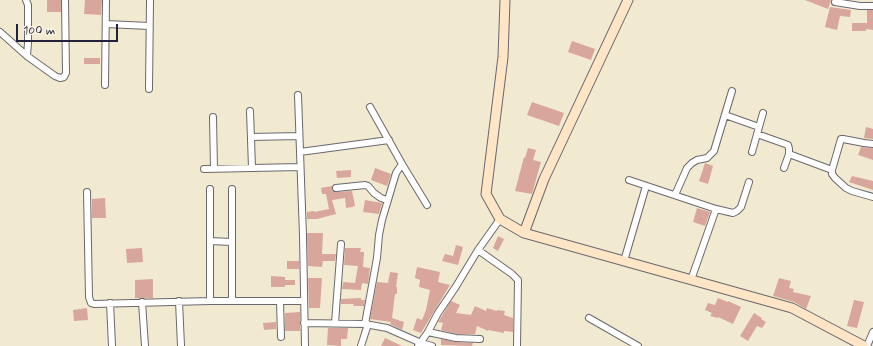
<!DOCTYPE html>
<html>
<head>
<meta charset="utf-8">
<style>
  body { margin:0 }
  #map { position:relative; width:873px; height:346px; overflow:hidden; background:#f1ead0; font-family:Mynerve,sans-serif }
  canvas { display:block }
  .scale { position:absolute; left:16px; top:24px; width:102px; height:18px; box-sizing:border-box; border:2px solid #22223b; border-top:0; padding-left:5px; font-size:12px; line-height:14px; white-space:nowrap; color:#22223b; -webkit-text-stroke:3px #fcf5e5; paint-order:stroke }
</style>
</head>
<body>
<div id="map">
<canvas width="873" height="346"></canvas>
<div class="scale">100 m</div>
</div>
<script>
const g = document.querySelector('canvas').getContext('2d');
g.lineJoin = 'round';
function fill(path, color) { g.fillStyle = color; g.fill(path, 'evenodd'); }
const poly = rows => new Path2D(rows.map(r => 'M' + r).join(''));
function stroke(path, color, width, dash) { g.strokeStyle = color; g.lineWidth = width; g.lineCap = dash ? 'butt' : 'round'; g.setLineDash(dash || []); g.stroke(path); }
fill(poly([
  [47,0,61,0,61,12,47,12],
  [85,0,102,0,101,15,84,14],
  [805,0,831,0,828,9],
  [830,7,851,10,850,17,840,16,837,30,825,27],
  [867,10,873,10,873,30,866,29,866,31,852,31,852,23,867,23],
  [572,41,595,49,591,60,568,52],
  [84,58,100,58,100,64,84,64],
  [532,102,564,113,559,126,527,115],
  [866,127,873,129,873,139,864,138],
  [861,147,873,148,873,160,858,155],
  [528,148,536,150,533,160,541,162,532,194,515,191,524,157,525,158],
  [705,163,713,166,708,184,699,181],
  [375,168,391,174,387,186,371,180],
  [351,170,351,177,337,178,336,171],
  [852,176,873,181,873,190,849,182],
  [332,186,332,190,335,192,352,191,355,206,353,206,353,207,346,208,345,198,332,200,336,214,317,219,307,219,307,212,314,211,314,212,329,209,326,194,322,194,321,188],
  [105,198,106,218,92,218,92,199],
  [365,200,382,203,379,214,363,212],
  [697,208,710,212,705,226,693,222],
  [307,233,323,233,322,254,336,254,335,261,323,261,322,267,308,266],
  [498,236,504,239,498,251,493,248],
  [456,245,463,247,458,265,442,261,445,254,453,256],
  [142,248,143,262,127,263,126,249],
  [345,248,361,248,360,252,364,252,363,267,370,268,368,284,362,283,361,290,342,289,343,282,355,283,358,266,344,265],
  [287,261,299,261,299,269,287,269],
  [417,267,440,272,438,282,450,285,421,333,413,330,417,318,422,320,426,310,430,290,419,287,420,280,415,278],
  [390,272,398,273,396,287,397,287,397,294,395,294,392,318,404,322,402,330,390,324,391,322,370,319,377,282,388,283],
  [271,276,285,277,285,280,295,280,295,285,285,285,285,287,271,287],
  [308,278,322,278,320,308,309,308],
  [779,278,791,281,789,288,794,289,793,292,811,296,806,309,794,302,773,296],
  [153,279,153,298,135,298,135,280],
  [361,298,361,300,365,300,364,306,353,306,354,304,341,304,341,299],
  [718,298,728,302,728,301,741,307,733,324,718,317,718,318,710,316,712,313,705,310,708,303,715,305],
  [854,300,864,302,857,328,847,326],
  [451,301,460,305,456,313,471,315,475,306,486,311,487,308,497,311,497,310,505,311,504,315,513,318,513,332,504,331,504,333,488,330,488,331,477,326,475,334,457,334,441,330,443,323,438,322],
  [87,308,88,320,74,321,73,310],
  [300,312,300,331,285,331,285,313],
  [754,313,762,318,761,319,766,322,762,328,757,326,748,341,740,336],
  [276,322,276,329,264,330,263,323],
  [328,328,348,328,347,339,341,339,341,346,327,345],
  [385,338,402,346,381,346],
  [441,339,456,342,473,343,472,346,441,345]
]), '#d9a69c');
const street = poly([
  [26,0,28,5,28,43,27,56],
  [835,2,860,6,873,6],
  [106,24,149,26],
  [0,32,27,56,55,76,60,78,64,77,66,73,65,0],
  [105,85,106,0],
  [149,89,150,0],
  [298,95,303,236,305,346],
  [370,107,402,164,427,205],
  [250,111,252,168],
  [725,115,759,127],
  [213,117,214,169],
  [757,134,788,145,789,149,789,154,784,168],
  [251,137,299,136],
  [873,144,864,143,843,139,841,139,832,170,832,174,835,178,846,188,852,191,873,197],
  [300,152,389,140],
  [752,152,763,113],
  [789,154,832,170],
  [204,169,300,167],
  [629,180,716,209,733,213,737,211,741,207,749,182],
  [336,188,365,185,368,186,374,193,381,198,387,200],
  [210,189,210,301],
  [232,189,232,301],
  [87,192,89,297,91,303,94,304,210,301,304,301],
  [675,195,687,168,692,163,697,160,707,158,714,151,732,91],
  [210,241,232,242],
  [478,250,512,274,518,280,517,346],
  [624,261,646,186],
  [691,280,716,209],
  [179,301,181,346],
  [280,301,281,337],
  [142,302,145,346],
  [110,303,112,346],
  [589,318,638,346],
  [304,323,365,324,387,328,421,343,432,346],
  [335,323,341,244],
  [365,324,377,258,379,235,382,220,396,173,402,164],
  [428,332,456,338,480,339],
  [361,346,368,324],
  [418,346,428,332,438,313,455,288,478,250,500,219],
  [867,346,873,332]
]);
const secondary = poly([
  [505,0,503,57,486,194,500,219,524,233,792,308,864,346],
  [524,233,544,179,628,0]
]);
stroke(street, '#6a686f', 8);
stroke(secondary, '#6a686f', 11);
stroke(street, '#fff', 6);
stroke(secondary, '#fde5c5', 9);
</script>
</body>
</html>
